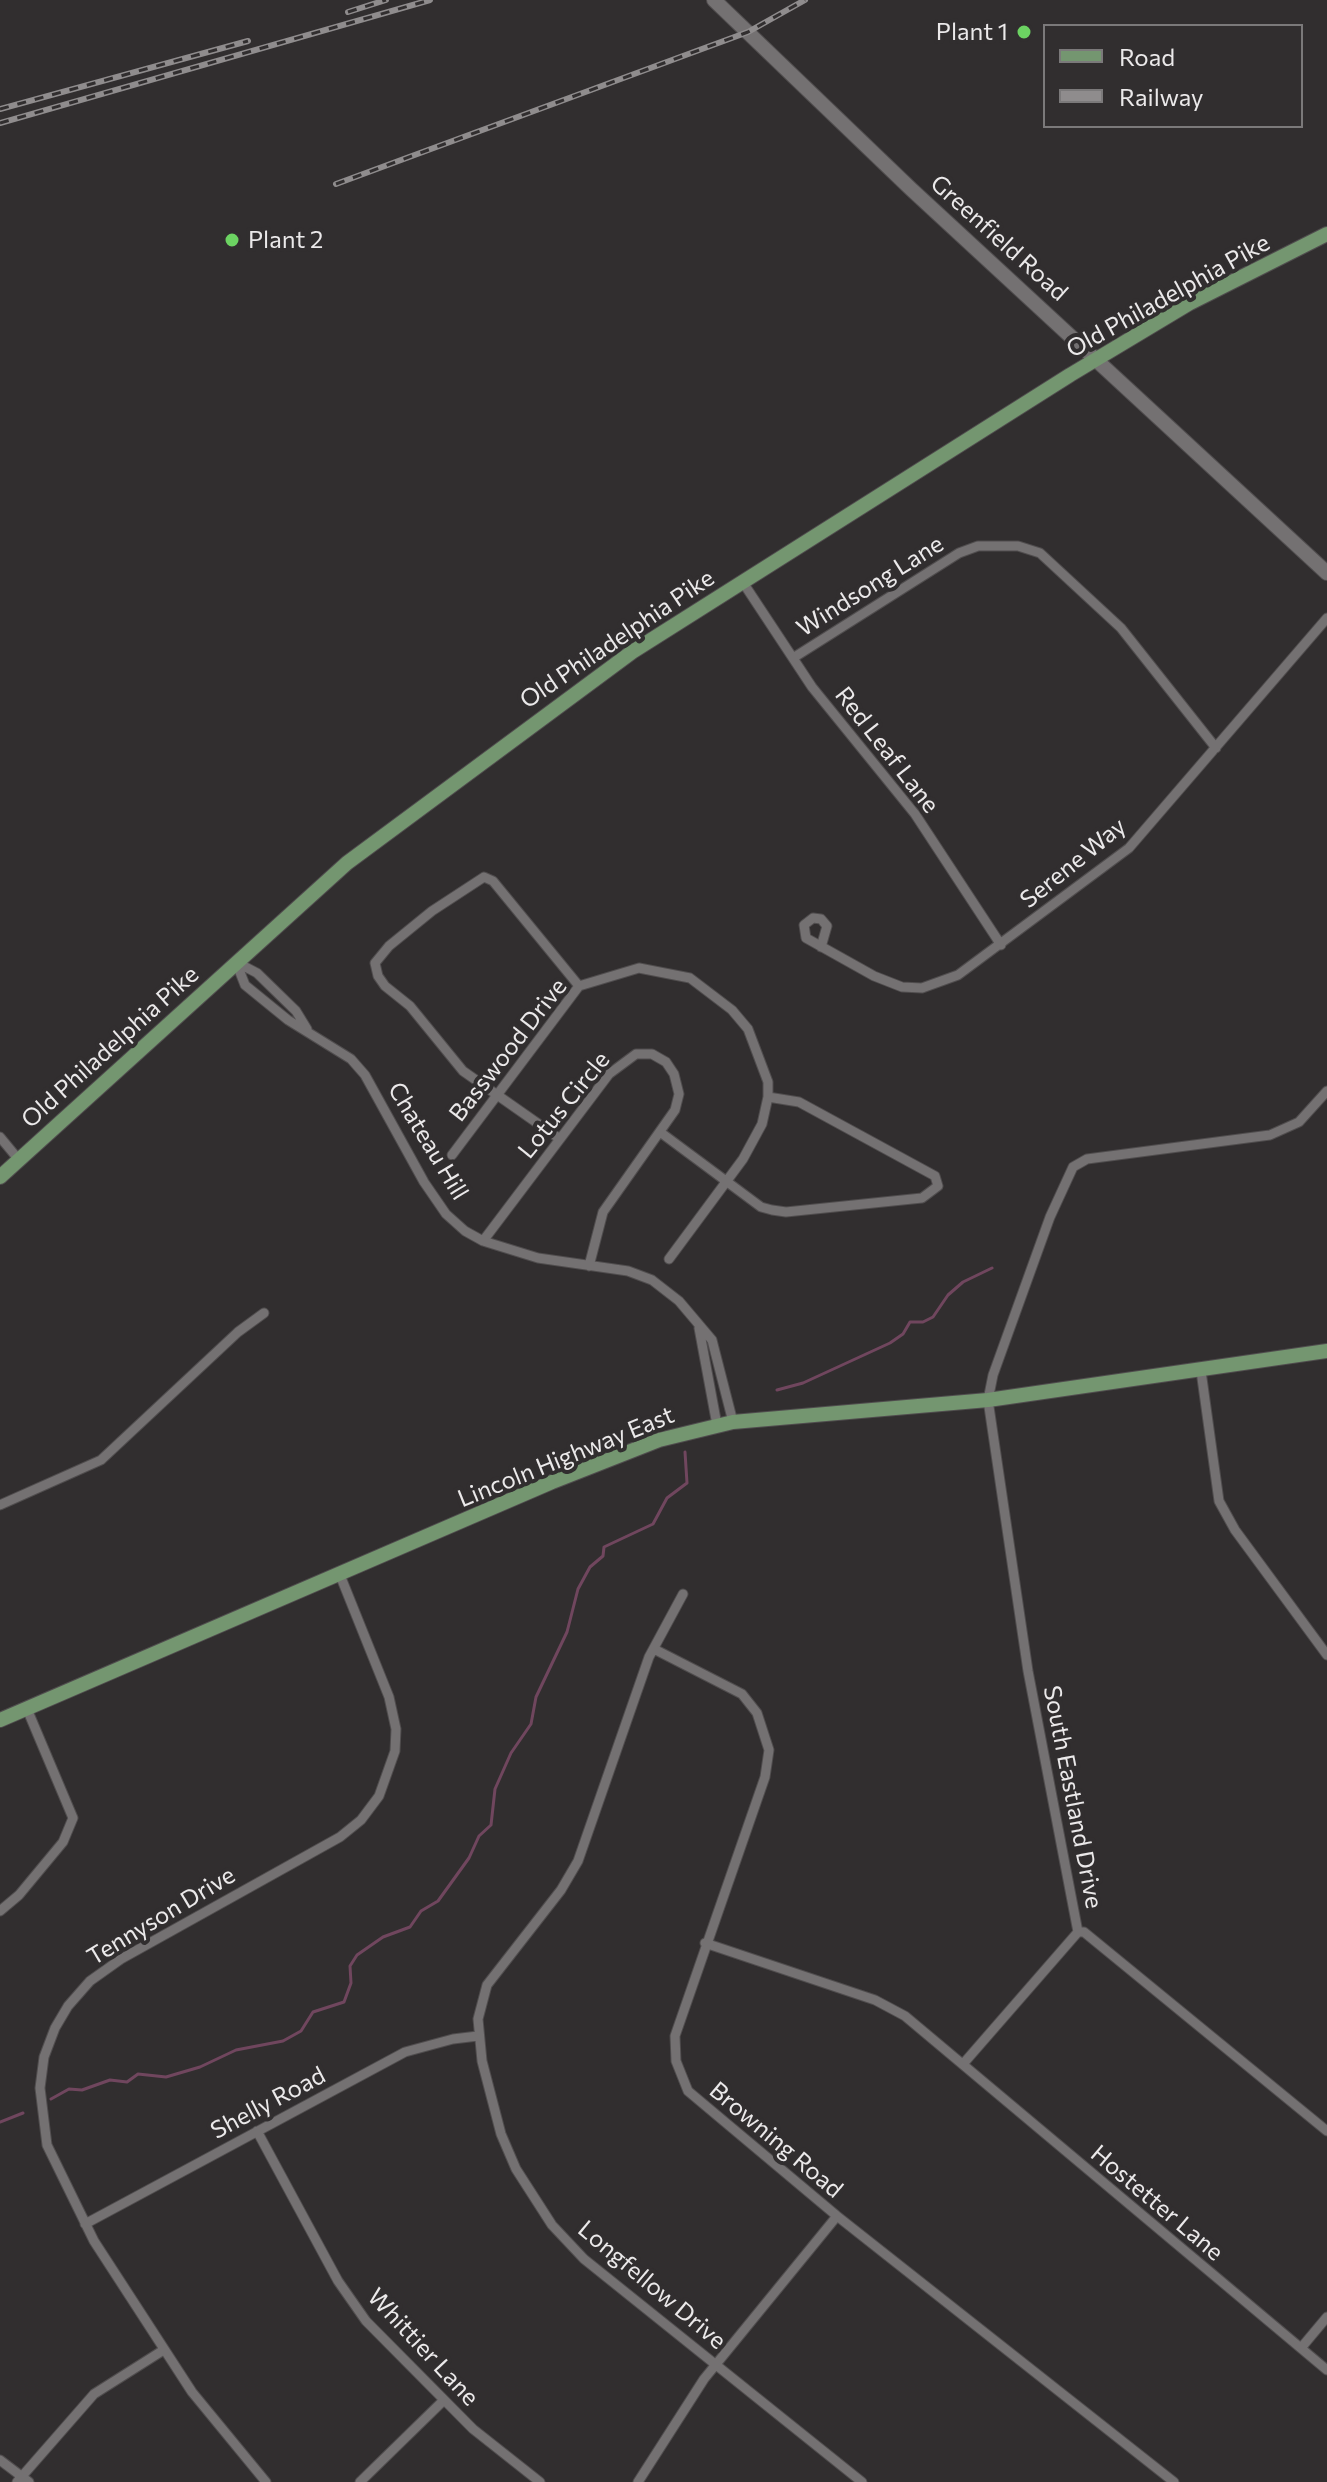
<!DOCTYPE html>
<html>
<head>
<meta charset="utf-8">
<style>
  body { margin:0 }
  #map { position:relative; width:1327px; height:2482px; overflow:hidden; background:#312e2f; font-family:Commissioner,sans-serif }
  canvas { display:block }
  .legend { position:absolute; left:1043px; top:24px; width:260px; height:104px; box-sizing:border-box; background:#312e2f; border:2px solid #7b797a; margin:0; padding:10px 14px; list-style:none; font-size:24px; color:#ebe9ea }
  .legend li { display:flex; align-items:center; gap:16px; height:40px }
  .legend b { width:40px; border:2px solid #7b797a }
</style>
</head>
<body>
<div id="map">
<canvas width="1327" height="2482"></canvas>
<ul class="legend">
<li><b style="height:10px;background:#749670"></b>Road</li>
<li><b style="height:10px;background:#8f8c8d"></b>Railway</li>
</ul>
</div>
<script>
const g = document.querySelector('canvas').getContext('2d');
g.lineJoin = 'round';
const poly = rows => new Path2D(rows.map(r => 'M' + r).join(''));
function stroke(path, color, width, dash) { g.strokeStyle = color; g.lineWidth = width; g.lineCap = dash ? 'butt' : 'round'; g.setLineDash(dash || []); g.stroke(path); }
function drawText(font, color, halo, rows, align = 'center') {
  g.font = font + ' Commissioner,sans-serif'; g.lineWidth = 8; g.setLineDash([]); g.textBaseline = 'middle'; g.strokeStyle = halo; g.fillStyle = color; for (const [text, x, y, turn = 0] of rows) {
    g.save(); g.translate(x, y); g.rotate((+turn || 0) * Math.PI / 180); g.textAlign = isNaN(turn) ? turn : align; if (halo) g.strokeText(text, 0, 0); g.fillText(text, 0, 0); g.restore();
  }
}
stroke(poly([
  [777,1390,803,1383,890,1343,903,1334,910,1322,923,1322,933,1317,948,1295,963,1282,992,1268],
  [51,2099,69,2089,82,2090,110,2080,127,2082,138,2074,166,2077,200,2067,236,2050,283,2041,301,2031,313,2012,344,2002,351,1983,350,1966,357,1955,383,1937,410,1927,421,1911,438,1901,469,1858,479,1836,491,1825,495,1789,511,1753,531,1724,536,1697,567,1632,578,1589,590,1567,603,1556,604,1547,653,1524,667,1498,687,1483,685,1452],
  [0,2122,23,2113]
]), '#70465e', 3);
const street = poly([
  [742,581,812,687,915,814,1001,945],
  [793,658,959,553,978,546,1018,546,1040,553,1121,628,1216,748],
  [821,947,827,926,821,919,813,918,804,925,806,938,874,976,902,987,922,988,958,975,1129,848,1327,618],
  [236,962,245,985,288,1020,351,1059,365,1075,424,1182,446,1214,465,1231,483,1241,538,1258,628,1271,652,1280,679,1301,712,1340,733,1422],
  [236,962,257,973,296,1011,307,1029],
  [660,1132,761,1207,772,1210,786,1212,922,1198,938,1186,935,1176,799,1102,768,1097],
  [0,1137,19,1160],
  [560,1139,463,1071,410,1006,385,986,378,976,375,963,389,946,432,911,484,877,493,881,579,986],
  [452,1155,579,986,639,968,690,978,732,1010,748,1029,768,1082,768,1097,762,1124,743,1159,669,1259],
  [483,1241,609,1074,636,1054,652,1054,666,1062,674,1074,679,1094,675,1110,603,1212,589,1266],
  [699,1328,717,1425],
  [1201,1371,1219,1501,1235,1530,1327,1655],
  [0,1505,101,1460,238,1332,264,1313],
  [683,1594,649,1657,578,1861,561,1890,487,1985,478,2019,482,2061,501,2134,516,2169,552,2225,584,2259,862,2482],
  [654,1649,742,1694,757,1713,769,1750,765,1777,675,2036,676,2061,688,2091,837,2216,1174,2482],
  [0,1911,19,1895,63,1842,73,1818,27,1709],
  [1078,1932,1028,1671,988,1400,993,1375,1050,1217,1073,1167,1087,1159,1270,1135,1299,1122,1327,1091],
  [1078,1932,1084,1932,1327,2131],
  [705,1943,875,2000,905,2016,1327,2370],
  [963,2064,1078,1932],
  [257,2131,338,2281,366,2321,473,2429,540,2482],
  [85,2224,405,2052,453,2039,478,2036],
  [1301,2348,1327,2317],
  [0,2460,29,2482],
  [17,2482,94,2394,162,2351],
  [266,2482,192,2392,94,2241,47,2145,40,2088,44,2057,55,2028,68,2006,90,1981,121,1959,340,1837,361,1820,379,1796,395,1751,396,1729,389,1697,340,1575],
  [360,2482,444,2400],
  [638,2482,704,2379,837,2216]
]);
const secondary = poly([
  [714,0,911,189,1327,573]
]);
const primary = poly([
  [0,1177,347,863,632,652,1070,375,1190,303,1327,234],
  [0,1720,552,1482,659,1440,733,1422,988,1400,1327,1351]
]);
stroke(street, '#504d4e', 11);
stroke(secondary, '#504d4e', 16);
stroke(primary, '#504d4e', 16);
stroke(street, '#747172', 9);
stroke(secondary, '#747172', 14);
stroke(primary, '#749670', 14);
const rail = poly([
  [348,12,386,0],
  [0,109,248,41],
  [0,123,430,0],
  [336,184,748,32,805,0]
]);
stroke(rail, '#8f8c8d', 6);
stroke(rail, '#312e2f', 3, [9]);
for (const [x, y, r, color] of [
  [1024,32,8,"#6cd362"],
  [232,240,8,"#6cd362"]
]) { const dot = new Path2D(); dot.arc(x, y, r, 0, 2 * Math.PI); g.fillStyle = color; g.fill(dot); stroke(dot, '#312e2f', 3); }
drawText('24px', '#ebe9ea', '#312e2f', [
  ["Plant 1",1008,32],
  ["Plant 2",248,240,"left"]
], 'right');
drawText('24px', '#ebe9ea', '#312e2f', [
  ["Greenfield Road",999,238,42],
  ["Old Philadelphia Pike",1168,296,-29],
  ["Windsong Lane",870,586,-32],
  ["Old Philadelphia Pike",617,639,-34],
  ["Red Leaf Lane",887,750,52],
  ["Serene Way",1073,863,-39],
  ["Old Philadelphia Pike",110,1047,-42],
  ["Basswood Drive",508,1050,-52],
  ["Lotus Circle",564,1105,-51],
  ["Chateau Hill",428,1141,59],
  ["Lincoln Highway East",566,1457,-22],
  ["South Eastland Drive",1073,1797,79],
  ["Tennyson Drive",161,1916,-31],
  ["Shelly Road",268,2103,-28],
  ["Browning Road",776,2140,40],
  ["Hostetter Lane",1157,2203,40],
  ["Longfellow Drive",652,2285,40],
  ["Whittier Lane",423,2347,47]
]);
</script>
</body>
</html>
